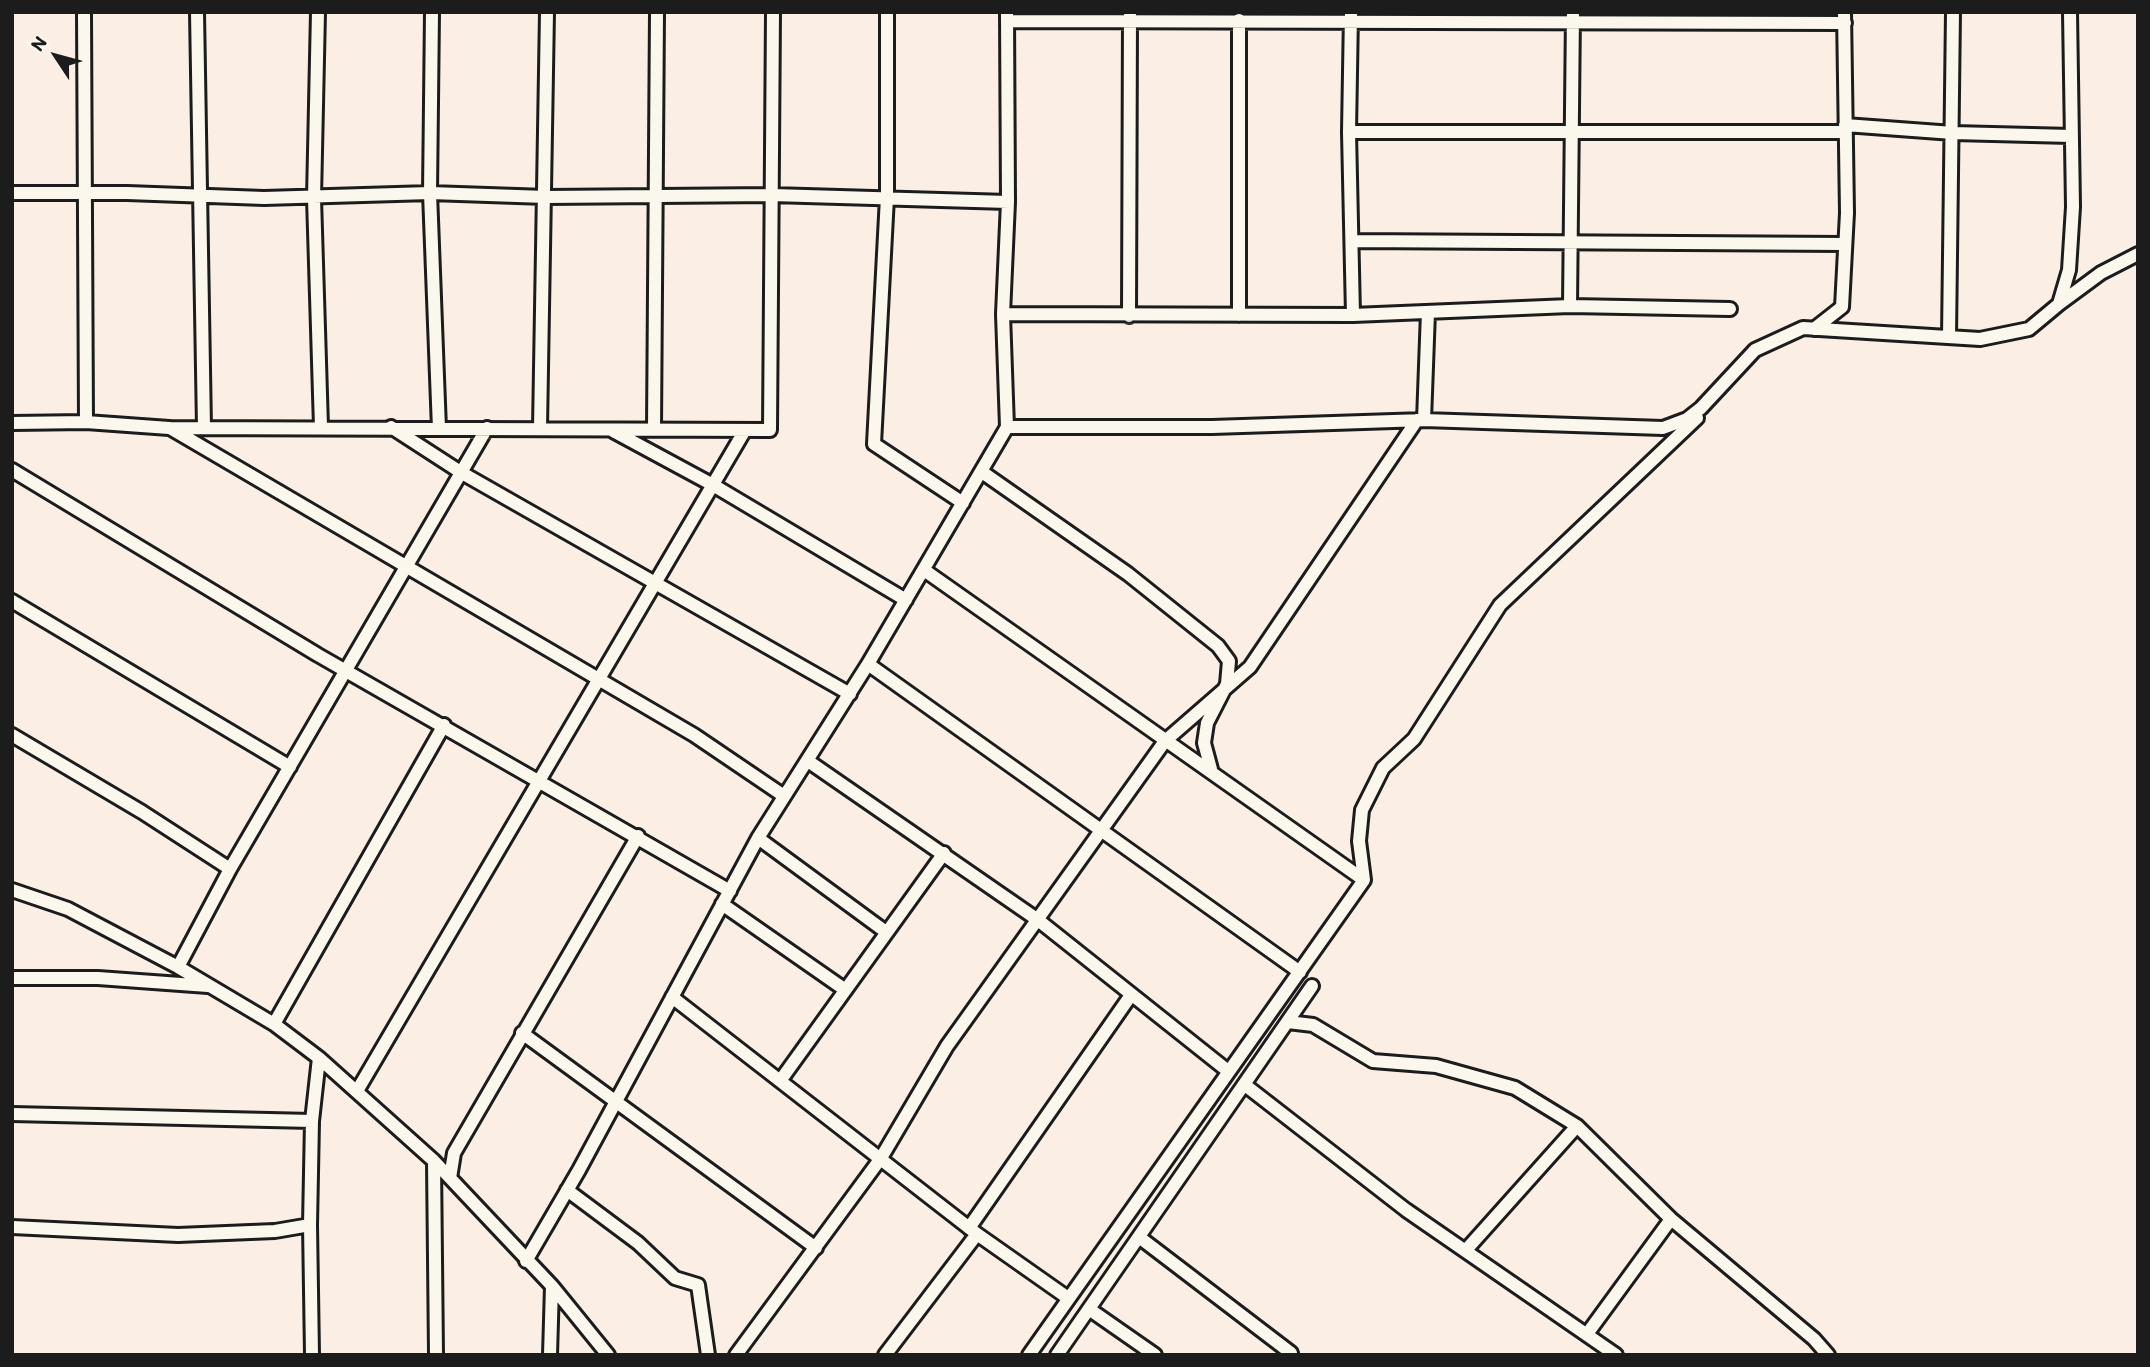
<!DOCTYPE html>
<html>
<head>
<meta charset="utf-8">
<style>
  body { margin:0 }
  #map { position:relative; width:2150px; height:1367px; overflow:hidden; background:#fbeee4; font-family:Itim,sans-serif }
  canvas { display:block }
  .frame { position:absolute; inset:0; border:14px solid #1c1c1c; pointer-events:none }
  .north { position:absolute; left:21px; top:21px; width:70px; height:70px; -webkit-text-stroke:5px #fbf7ec; paint-order:stroke; rotate:306deg; font-size:19px; font-weight:700; line-height:28px; text-align:center; color:#1c1c1c }
  .north::after { content:''; display:block; margin:auto; width:24px; height:32px; background:#1c1c1c; clip-path:polygon(50% 0,100% 100%,50% 72%,0 100%) }
</style>
</head>
<body>
<div id="map">
<canvas width="2150" height="1367"></canvas>
<div class="frame"></div>
<div class="north">N</div>
</div>
<script>
const g = document.querySelector('canvas').getContext('2d');
g.lineJoin = 'round';
const poly = rows => new Path2D(rows.map(r => 'M' + r).join(''));
function stroke(path, color, width, dash) { g.strokeStyle = color; g.lineWidth = width; g.lineCap = dash ? 'butt' : 'round'; g.setLineDash(dash || []); g.stroke(path); }
const minor = poly([
  [84,12,86,422],
  [197,12,204,428],
  [318,12,314,198,321,427],
  [432,12,430,193,439,429],
  [887,12,887,197,874,444,963,503],
  [1351,13,1349,132,1353,315],
  [1007,21,1845,23],
  [1845,125,1953,133,2071,136],
  [1349,132,1845,132],
  [12,193,127,193,264,198,430,193,546,197,772,195,1008,202],
  [1353,241,1845,244],
  [2059,304,2101,273,2138,254],
  [1570,306,1573,12],
  [1003,314,1353,315,1570,306,1730,309],
  [1239,315,1239,20],
  [1129,316,1130,15],
  [1814,329,1842,307,1847,213,1844,12],
  [1949,337,1953,12],
  [1424,420,1428,312],
  [12,423,86,422,169,428,770,430,773,12],
  [391,427,462,473,850,694],
  [1007,427,1212,427,1424,420,1663,428,1687,419,1701,408,1755,350,1803,328,1980,339,2029,329,2059,304,2069,270,2073,207,2070,12],
  [170,428,694,735,784,796],
  [540,428,547,12],
  [654,429,657,12],
  [613,431,713,485,906,600],
  [12,470,318,655,730,891],
  [982,472,1128,574,1218,646,1229,661,1227,684,1207,723,1204,743,1211,769],
  [924,570,1364,880],
  [12,601,290,767],
  [868,664,1300,972],
  [12,735,142,812,230,869],
  [808,761,1038,920,1228,1071],
  [758,838,886,932],
  [12,890,68,909,178,967,274,1024,319,1058,434,1161,552,1286,608,1355],
  [722,904,844,989],
  [178,967,230,869,487,428],
  [12,978,98,978,208,986],
  [672,997,977,1234,1068,1298],
  [1288,1022,1313,1025,1373,1061,1436,1066,1515,1088,1577,1126,1671,1219,1814,1339,1828,1355],
  [274,1024,444,725],
  [522,1033,816,1248],
  [780,1081,944,853],
  [1245,1085,1406,1210,1616,1355],
  [357,1091,745,430],
  [12,1114,312,1121],
  [434,1161,436,1355],
  [450,1178,454,1153,638,836],
  [567,1190,638,1243,675,1278,698,1285,708,1355],
  [12,1227,178,1235,275,1231,310,1225],
  [969,1228,1131,995],
  [1139,1237,1291,1353],
  [1466,1250,1577,1126],
  [526,1261,579,1170,758,838,868,664,1007,427,1003,314,1008,202,1007,12],
  [1089,1309,1155,1355],
  [1587,1334,1671,1219],
  [312,1355,310,1225,312,1121,319,1058],
  [550,1355,552,1286],
  [736,1355,881,1158,947,1046,1165,741,1250,667,1417,420],
  [885,1355,977,1234],
  [1029,1355,1364,880,1359,841,1362,810,1383,768,1414,739,1500,605,1697,418],
  [1057,1355,1312,986]
]);
stroke(minor, '#1c1c1c', 18);
stroke(minor, '#fbf7ec', 12);
</script>
</body>
</html>
